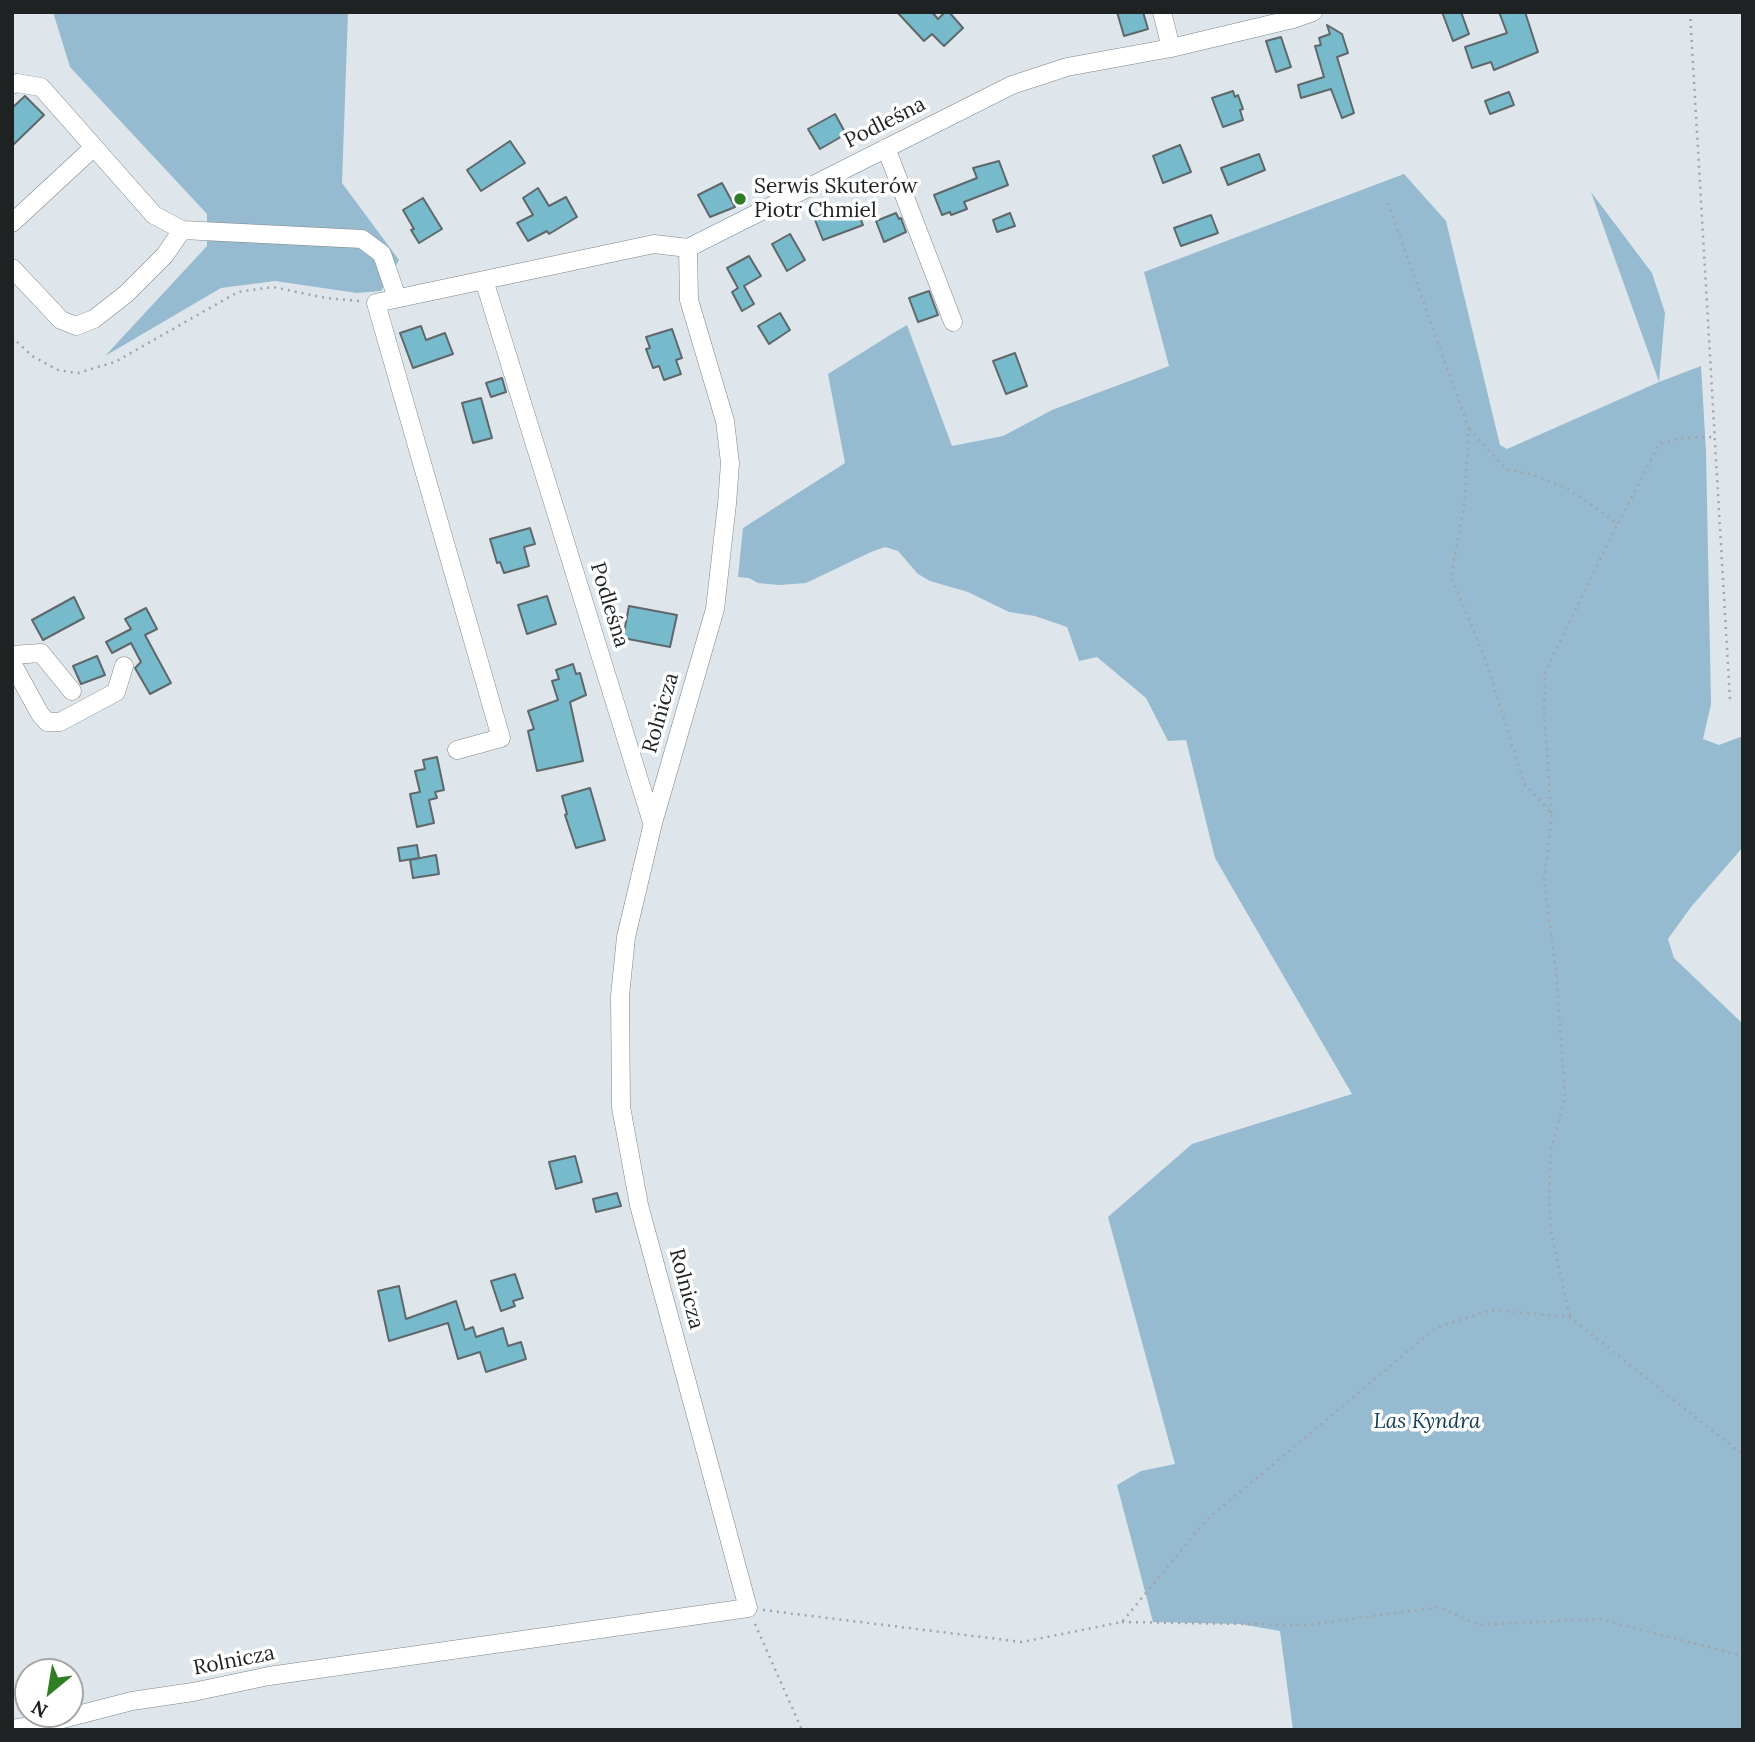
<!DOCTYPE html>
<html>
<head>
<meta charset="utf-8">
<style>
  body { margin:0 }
  #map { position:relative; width:1755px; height:1742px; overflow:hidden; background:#dee6eb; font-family:Lora,serif }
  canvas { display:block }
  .frame { position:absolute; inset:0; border:14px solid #1f2223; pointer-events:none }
  .north { position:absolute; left:14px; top:1658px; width:70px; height:70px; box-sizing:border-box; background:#fff; border:2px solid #a5a7a7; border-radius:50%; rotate:210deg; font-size:19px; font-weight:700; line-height:28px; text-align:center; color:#1f2223 }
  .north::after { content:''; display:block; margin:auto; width:24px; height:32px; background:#307d26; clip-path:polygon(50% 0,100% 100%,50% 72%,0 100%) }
</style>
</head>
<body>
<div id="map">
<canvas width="1755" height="1742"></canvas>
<div class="frame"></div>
<div class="north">N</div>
</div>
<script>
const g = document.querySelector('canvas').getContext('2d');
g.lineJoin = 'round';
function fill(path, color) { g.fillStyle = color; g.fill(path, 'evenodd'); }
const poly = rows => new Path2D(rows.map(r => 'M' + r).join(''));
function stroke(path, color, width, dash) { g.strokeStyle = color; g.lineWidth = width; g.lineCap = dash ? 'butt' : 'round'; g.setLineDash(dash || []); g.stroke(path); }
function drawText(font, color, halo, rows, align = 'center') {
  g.font = font + ' Lora,serif'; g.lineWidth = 7; g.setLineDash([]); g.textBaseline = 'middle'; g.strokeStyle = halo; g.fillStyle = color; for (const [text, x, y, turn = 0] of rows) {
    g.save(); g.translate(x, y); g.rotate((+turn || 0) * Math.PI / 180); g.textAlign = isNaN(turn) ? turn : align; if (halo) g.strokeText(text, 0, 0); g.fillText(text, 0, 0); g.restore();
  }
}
fill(poly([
  [53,12,348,12,342,183,399,260,381,291,357,293,275,281,221,288,105,356,207,246,207,214,70,67],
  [1404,174,1446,221,1500,445,1507,449,1659,382,1591,192,1652,273,1665,313,1659,382,1701,366,1706,452,1711,704,1703,739,1719,745,1743,736,1743,847,1691,907,1668,939,1674,958,1743,1024,1743,1730,1293,1730,1280,1631,1240,1624,1153,1622,1117,1485,1141,1471,1175,1464,1108,1217,1192,1144,1352,1094,1215,858,1186,740,1168,741,1146,698,1097,657,1079,661,1067,627,1035,616,1009,612,968,592,930,581,918,574,898,551,885,547,871,552,806,583,779,585,758,583,749,578,738,577,743,528,845,463,828,374,890,335,907,325,952,446,1003,436,1052,410,1169,366,1144,272]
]), '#96bad0');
const building = poly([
  [897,12,932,12,938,19,945,12,949,12,963,28,944,46,932,34,924,41,897,12],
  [1117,12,1143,12,1148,29,1124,36,1117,12],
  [1442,12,1461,12,1469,34,1453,41,1442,12],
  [1499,12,1525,12,1538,52,1494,70,1491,62,1472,68,1465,47,1507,33,1499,12],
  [1327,25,1342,34,1348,53,1337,57,1354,113,1342,118,1331,89,1301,98,1298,85,1324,77,1315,46,1321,45,1319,38,1330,34,1327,25],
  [1281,37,1291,67,1276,72,1266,41,1281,37],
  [1233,91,1235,97,1238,95,1243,109,1240,110,1243,120,1223,127,1212,98,1233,91],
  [1509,92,1514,105,1490,114,1485,101,1509,92],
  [25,96,44,115,12,146,12,108,25,96],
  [835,114,846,134,820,149,808,129,835,114],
  [510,141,525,163,481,191,467,170,510,141],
  [1180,145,1191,172,1163,183,1153,156,1180,145],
  [1259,154,1265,170,1228,185,1221,168,1259,154],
  [999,161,1008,185,964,202,967,209,951,215,950,212,942,215,934,195,977,178,973,168,999,161],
  [722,183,735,207,710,217,698,195,722,183],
  [538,188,549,206,566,197,577,217,549,234,547,231,528,241,517,223,533,215,523,198,538,188],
  [423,198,442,229,419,243,411,230,414,229,403,210,423,198],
  [855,205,863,225,823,240,815,220,855,205],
  [896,213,899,219,901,218,906,232,884,242,876,221,896,213],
  [1010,213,1015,226,997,232,993,220,1010,213],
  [1211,215,1218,233,1181,246,1174,228,1211,215],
  [790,234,805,260,787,271,772,244,790,234],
  [749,256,761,276,744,286,754,304,742,311,732,292,738,288,727,268,749,256],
  [929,291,938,315,918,322,909,298,929,291],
  [780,313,790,330,769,344,758,326,780,313],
  [421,326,426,340,445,333,453,354,413,368,400,333,421,326],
  [672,329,682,358,676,360,681,374,664,380,659,366,653,368,646,349,650,348,646,337,672,329],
  [1015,353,1027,386,1006,394,993,361,1015,353],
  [502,378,506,392,491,397,486,383,502,378],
  [481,398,492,438,473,443,462,403,481,398],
  [530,528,535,544,524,547,529,566,504,573,500,562,497,563,490,539,530,528],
  [547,596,556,624,527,634,518,605,547,596],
  [74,597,84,618,43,640,32,620,74,597],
  [629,606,677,615,670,647,623,638,629,606],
  [146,608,157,629,145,635,171,683,150,694,135,668,141,662,131,643,112,653,106,642,131,629,125,619,146,608],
  [97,656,105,675,81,684,73,666,97,656],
  [573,664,576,674,580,673,586,695,570,702,583,761,537,771,528,731,534,729,528,711,558,700,552,681,559,679,556,670,573,664],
  [437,757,444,790,435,792,437,798,429,800,434,823,417,827,410,794,420,792,415,771,425,769,423,760,437,757],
  [590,788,605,840,576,848,565,815,567,814,562,796,590,788],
  [417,845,419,858,400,861,398,848,417,845],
  [436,855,439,874,413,878,410,860,436,855],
  [575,1156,582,1182,556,1189,549,1162,575,1156],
  [617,1193,621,1206,596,1212,593,1199,617,1193],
  [515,1274,523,1298,513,1301,515,1306,501,1311,491,1281,515,1274],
  [399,1286,406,1319,456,1301,465,1330,473,1327,476,1337,503,1328,508,1346,521,1342,526,1359,486,1372,480,1352,458,1359,448,1323,389,1341,378,1291,399,1286]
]);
fill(building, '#77bacc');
stroke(building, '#5e6769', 2);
const minor = poly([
  [1162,12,1171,48],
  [12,85,17,83,41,87,154,215,182,230,362,239,382,254,397,298],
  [886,148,953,322],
  [12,223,93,148],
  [12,268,61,320,76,326,94,319,126,294,165,255,182,230],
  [484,280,652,822],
  [12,655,41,653,72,691],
  [12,663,40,714,47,722,60,722,116,692,124,666],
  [457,750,501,738,376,303,654,244,688,248,1012,85,1067,67,1171,48,1293,19,1313,12],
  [12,1729,43,1724,132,1701,193,1692,269,1676,748,1608,639,1205,621,1107,620,996,626,937,653,823,715,609,727,504,730,463,725,421,689,300,688,248]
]);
stroke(minor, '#7e858a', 19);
stroke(poly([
  [1690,12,1730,700],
  [1388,203,1469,429,1464,507,1451,576,1485,658,1524,783,1552,814,1544,881,1556,971,1565,1097,1551,1150,1549,1200,1551,1232,1570,1317],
  [12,337,32,356,58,370,78,373,115,362,238,292,273,287,326,298,359,301],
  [1469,429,1506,469,1534,475,1569,489,1618,524,1659,444,1680,438,1715,437],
  [1551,813,1544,710,1545,672,1617,525],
  [763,1610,1022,1642,1122,1622,1205,1521,1436,1328,1490,1310,1570,1317,1739,1452,1743,1452],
  [1122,1622,1308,1625,1439,1607,1478,1625,1599,1619,1743,1656],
  [755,1624,802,1730]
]), '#9fa5a9', 2.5, [2, 5]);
stroke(minor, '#fff', 18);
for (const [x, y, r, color] of [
  [740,199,7,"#307d26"]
]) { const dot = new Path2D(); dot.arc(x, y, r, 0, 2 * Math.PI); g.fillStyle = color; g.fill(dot); stroke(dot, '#fff', 2.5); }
drawText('21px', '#1f2223', '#fff', [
  ["Podleśna",885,123,-27],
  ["Podleśna",609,605,73],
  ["Rolnicza",661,713,-74],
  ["Rolnicza",686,1289,75],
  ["Rolnicza",234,1661,-11]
]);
drawText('21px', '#1f2223', '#fff', [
  ["Serwis Skuterów",754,187],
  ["Piotr Chmiel",754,211]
], 'left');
drawText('italic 21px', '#134056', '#fff', [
  ["Las Kyndra",1427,1422]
]);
</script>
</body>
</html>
